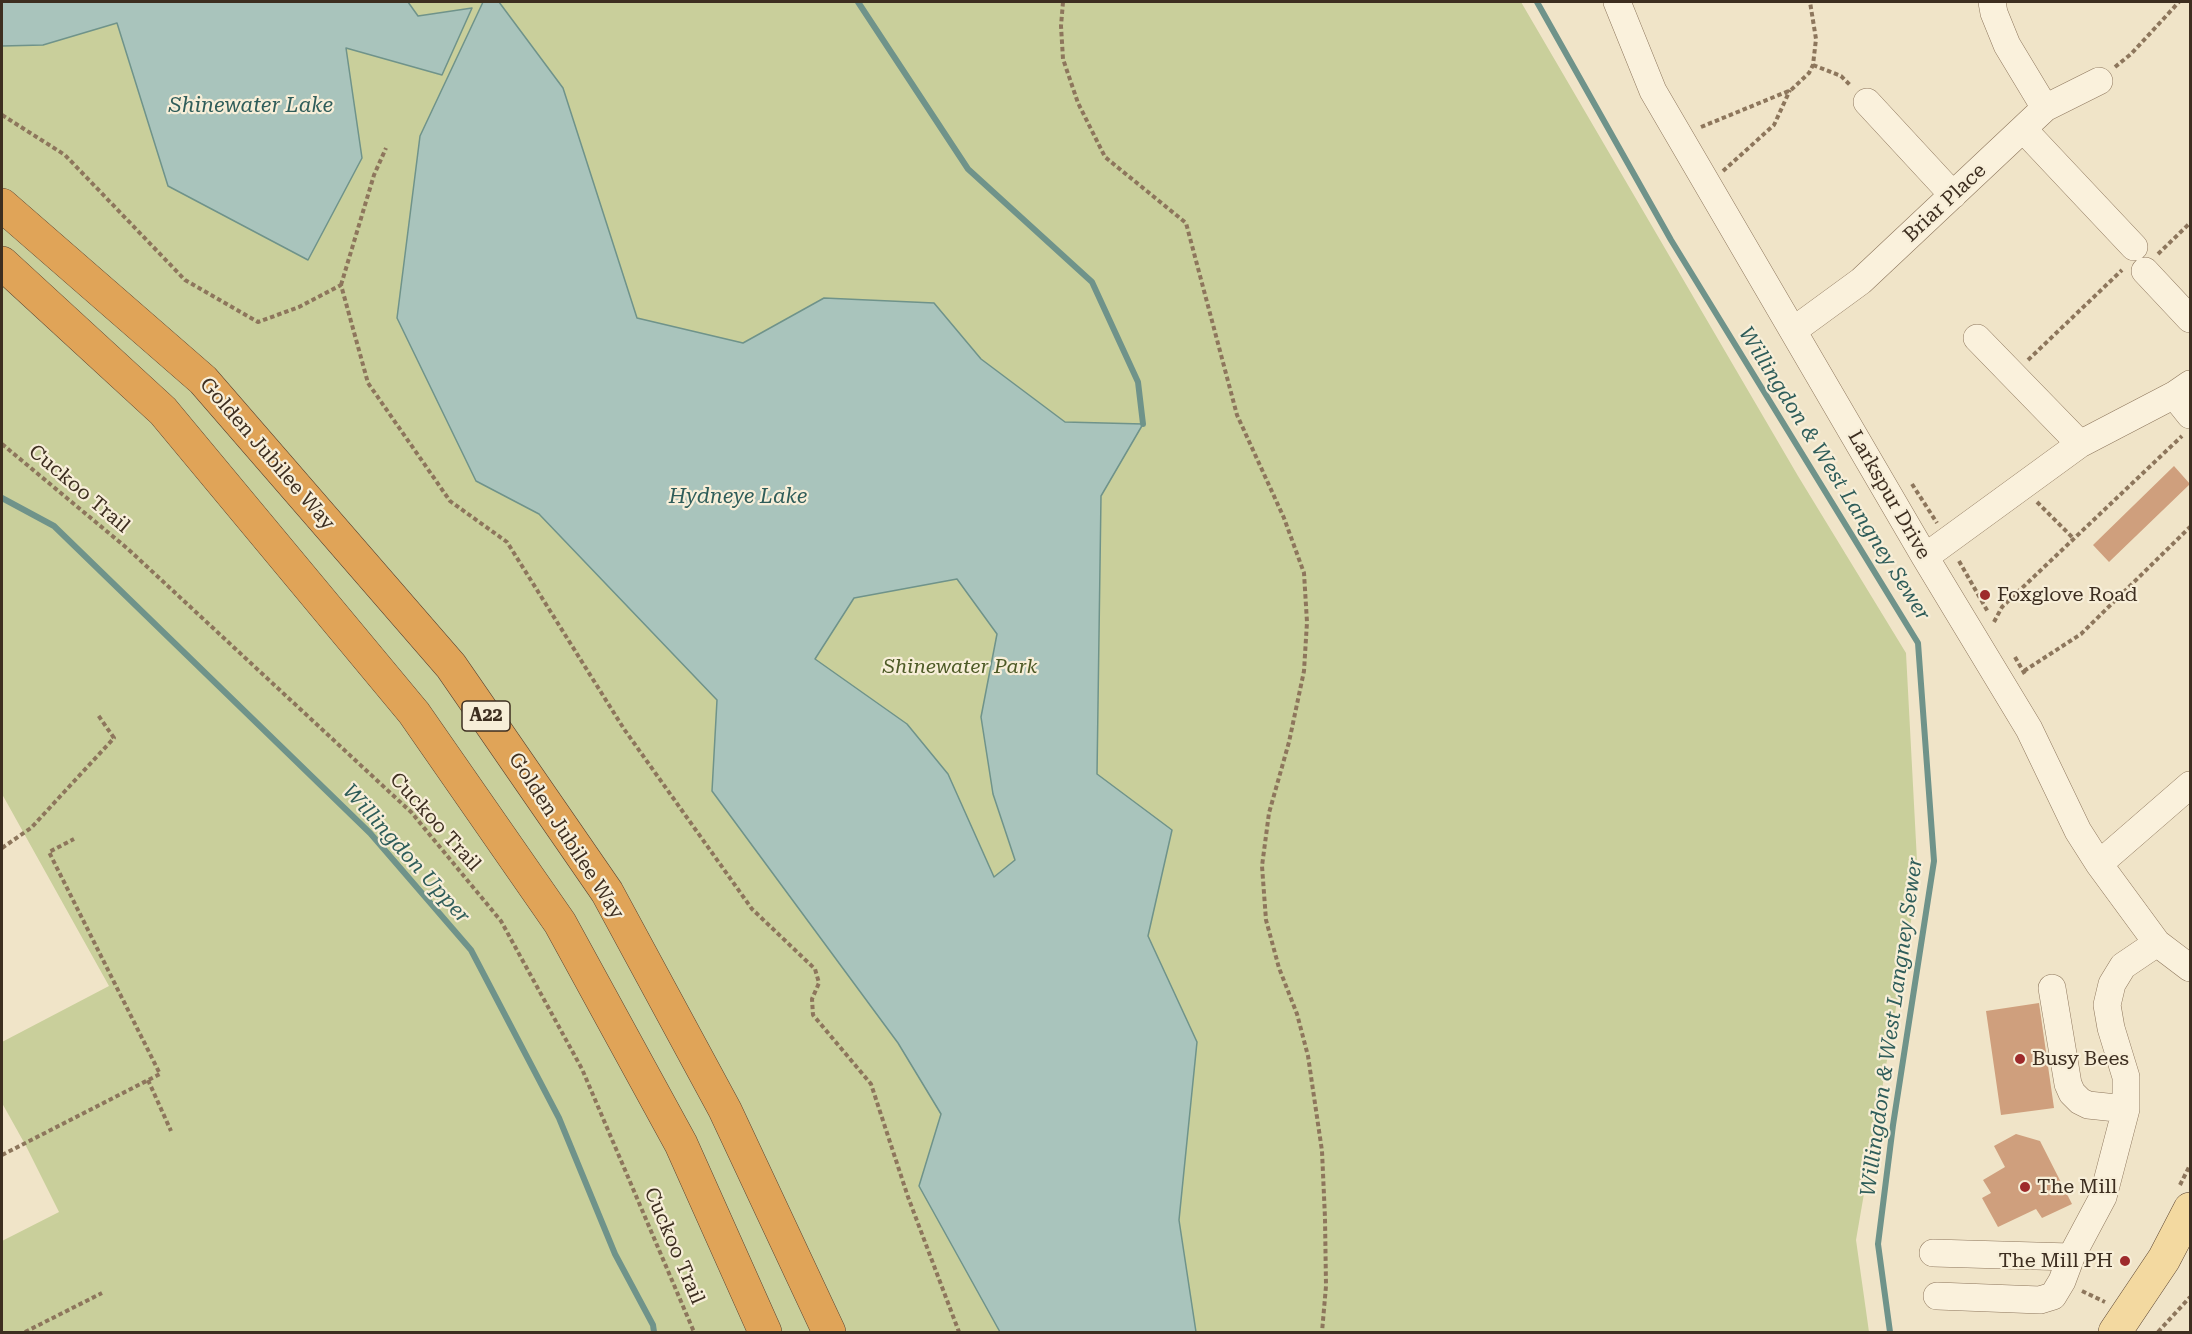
<!DOCTYPE html>
<html>
<head>
<meta charset="utf-8">
<style>
  body { margin:0 }
  #map { position:relative; width:2192px; height:1334px; overflow:hidden; background:#f0e4c8; font-family:"Roboto Serif",serif }
  canvas { display:block }
  .frame { position:absolute; inset:0; border:3px solid #3d2e20; pointer-events:none }
</style>
</head>
<body>
<div id="map">
<canvas width="2192" height="1334"></canvas>
<div class="frame"></div>
</div>
<script>
const g = document.querySelector('canvas').getContext('2d');
g.lineJoin = 'round';
function fill(path, color) { g.fillStyle = color; g.fill(path, 'evenodd'); }
const poly = rows => new Path2D(rows.map(r => 'M' + r).join(''));
function stroke(path, color, width, dash) { g.strokeStyle = color; g.lineWidth = width; g.lineCap = dash ? 'butt' : 'round'; g.setLineDash(dash || []); g.stroke(path); }
function drawText(font, color, halo, rows, align = 'center') {
  g.font = font + ' "Roboto Serif",serif'; g.lineWidth = 4.5; g.setLineDash([]); g.textBaseline = 'middle'; g.strokeStyle = halo; g.fillStyle = color; for (const [text, x, y, turn = 0] of rows) {
    g.save(); g.translate(x, y); g.rotate((+turn || 0) * Math.PI / 180); g.textAlign = isNaN(turn) ? turn : align; if (halo) g.strokeText(text, 0, 0); g.fillText(text, 0, 0); g.restore();
  }
}
fill(poly([
  [2,2,1521,2,1798,476,1906,653,1918,880,1856,1240,1869,1332,2,1332,2,1241,59,1212,26,1146,2,1103,2,1042,109,986,2,794]
]), '#c9cf9b');
const water = poly([
  [2,2,408,2,418,16,472,8,442,75,346,48,362,158,308,260,168,186,117,23,43,45,2,46,2,2],
  [483,2,499,2,563,88,637,318,743,343,824,298,934,303,981,359,1065,422,1143,424,1101,496,1097,774,1172,830,1148,936,1197,1042,1179,1220,1196,1332,1000,1332,919,1186,941,1114,898,1043,712,791,717,700,539,514,476,481,397,318,420,136,483,2],
  [957,579,997,634,981,717,993,794,1015,860,994,877,948,774,907,724,815,659,854,598,957,579]
]);
fill(water, '#a9c4bc');
stroke(water, '#6f938a', 1.5);
stroke(poly([
  [858,2,968,169,1092,282,1138,382,1143,424],
  [1537,2,1671,240,1918,643,1934,861,1893,1125,1878,1244,1890,1332],
  [2,498,54,526,370,833,471,950,559,1118,615,1254,653,1325,654,1332]
]), '#6f938a', 6);
fill(poly([
  [2174,466,2190,484,2109,562,2093,545],
  [2039,1003,2054,1108,2001,1115,1986,1011],
  [2016,1134,2040,1141,2072,1204,2042,1218,2036,1209,1998,1227,1982,1198,1991,1193,1983,1180,2005,1167,1994,1146]
]), '#cf9f7d');
const minor = poly([
  [1617,2,1653,91,1925,557,2029,729,2078,831,2099,864,2157,943,2190,968],
  [1992,2,1994,13,2007,45,2045,108],
  [1867,102,1953,195],
  [2023,129,2134,247],
  [2145,271,2190,319],
  [1794,330,1861,281,2045,108,2099,81],
  [1977,338,2080,444],
  [2174,395,2190,415],
  [1925,557,2080,444,2174,395,2190,384],
  [2099,864,2190,785],
  [2052,988,2068,1084,2072,1093,2080,1101,2088,1105,2126,1109],
  [1933,1253,2071,1257],
  [1937,1296,2040,1300,2053,1296,2062,1281,2071,1257,2103,1197,2126,1109,2126,1077,2111,1028,2107,1005,2112,984,2123,966,2157,943]
]);
const major = poly([
  [2115,1332,2164,1259,2190,1209]
]);
const highway = poly([
  [2,205,203,380,451,666,607,892,725,1110,829,1332],
  [2,263,163,411,414,713,560,923,681,1144,765,1332]
]);
stroke(minor, '#8d765c', 28);
stroke(major, '#5b4430', 34);
stroke(highway, '#5b4430', 34);
stroke(poly([
  [1063,2,1061,26,1063,59,1078,103,1105,157,1186,223,1237,415,1284,518,1304,573,1307,622,1304,671,1289,742,1269,813,1262,866,1266,920,1279,968,1297,1014,1308,1056,1322,1151,1325,1218,1326,1286,1322,1332],
  [1813,65,1841,76,1851,86],
  [2115,67,2131,54,2179,2],
  [2,115,65,155,185,280,258,322,299,307,341,285,368,383,450,501,507,542,624,729,752,909,815,969,819,983,812,999,813,1015,871,1084,908,1197,959,1332],
  [1701,127,1791,90,1809,73,1813,65,1816,39,1810,2],
  [1723,171,1774,125,1790,90],
  [2158,254,2190,223],
  [341,285,374,175,386,148],
  [2028,360,2122,270],
  [2,444,128,549,411,812,501,921,582,1069,694,1332],
  [1912,484,1937,523],
  [2037,502,2074,539],
  [1959,561,1988,612],
  [1994,622,2002,607,2182,436],
  [2015,657,2026,676],
  [2024,671,2081,634,2190,527],
  [2,848,31,828,114,738,98,715],
  [148,1080,171,1131],
  [2,1155,160,1074,49,852,74,839],
  [2180,1185,2190,1165],
  [2082,1291,2105,1302],
  [25,1332,102,1293],
  [2158,1332,2190,1297]
]), '#8d765c', 4, [4.5, 3]);
stroke(minor, '#faf1dc', 27);
stroke(major, '#f3d9a0', 33);
stroke(highway, '#e0a458', 33);
for (const [x, y, r, color] of [
  [1985,595,6,"#9e2a2b"],
  [2020,1059,6,"#9e2a2b"],
  [2025,1187,6,"#9e2a2b"],
  [2125,1261,6,"#9e2a2b"]
]) { const dot = new Path2D(); dot.arc(x, y, r, 0, 2 * Math.PI); g.fillStyle = color; g.fill(dot); stroke(dot, '#f7eed8', 2); }
for (const [x, y, w] of [
  [486,716,48]
]) { const box = new Path2D(); box.roundRect(x - w / 2, y - 15, w, 30, 4.5); g.fillStyle = '#f7eed8'; g.fill(box); stroke(box, '#3d2e20', 1.5); }
drawText('bold 18px', '#3d2e20', null, [
  ["A22",486,716]
]);
drawText('20px', '#3d2e20', '#f7eed8', [
  ["Briar Place",1945,203,-43],
  ["Golden Jubilee Way",267,454,49],
  ["Cuckoo Trail",79,489,40],
  ["Larkspur Drive",1889,495,60],
  ["Cuckoo Trail",435,822,48],
  ["Golden Jubilee Way",566,836,57],
  ["Cuckoo Trail",674,1246,67]
]);
drawText('20px', '#3d2e20', '#f7eed8', [
  ["Foxglove Road",1997,595],
  ["Busy Bees",2032,1059],
  ["The Mill",2037,1187],
  ["The Mill PH",2113,1261,"right"]
], 'left');
drawText('italic 20px', '#4d5a26', '#f7eed8', [
  ["Shinewater Park",960,667]
]);
drawText('italic 21px', '#2f5d5a', '#f7eed8', [
  ["Shinewater Lake",251,106],
  ["Willingdon & West Langney Sewer",1834,474,58],
  ["Hydneye Lake",738,497],
  ["Willingdon Upper",406,854,48],
  ["Willingdon & West Langney Sewer",1892,1027,-82]
]);
</script>
</body>
</html>
